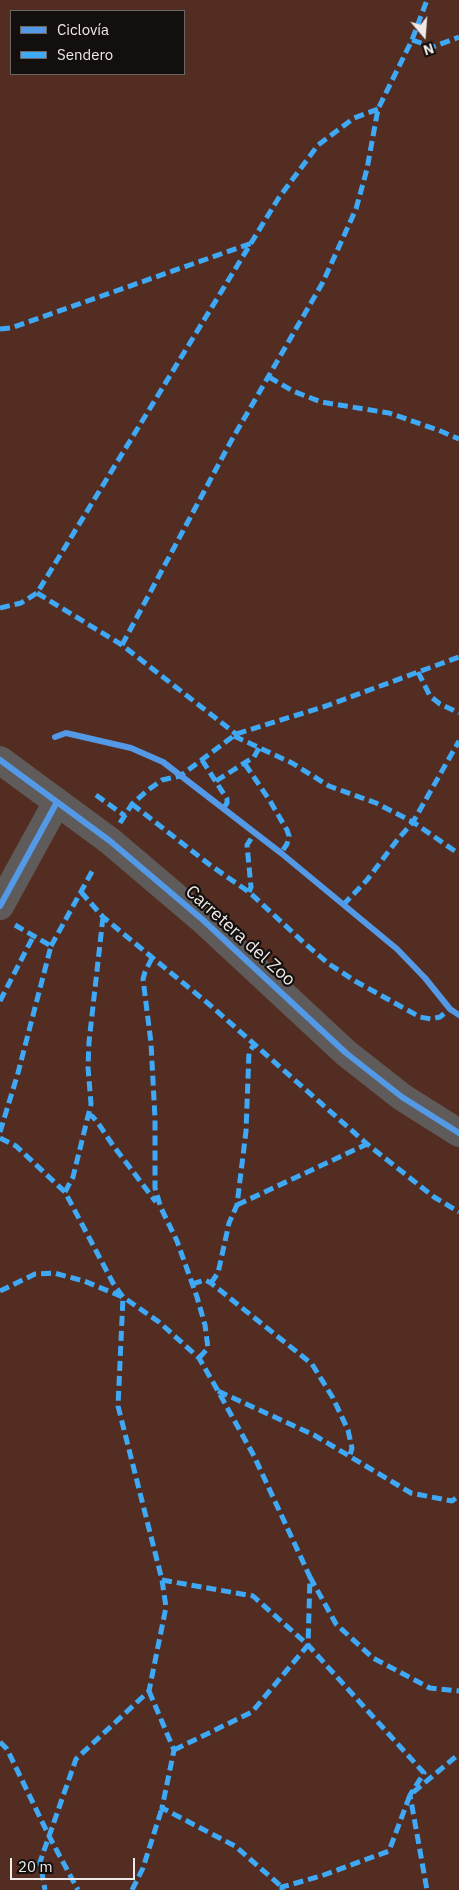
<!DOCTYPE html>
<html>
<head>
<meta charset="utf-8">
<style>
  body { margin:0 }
  #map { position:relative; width:459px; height:1890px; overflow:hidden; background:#2a2525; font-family:"IBM Plex Sans",sans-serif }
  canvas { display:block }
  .legend { position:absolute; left:10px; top:10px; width:175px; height:65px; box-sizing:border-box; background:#120f0d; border:1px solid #6a6765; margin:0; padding:6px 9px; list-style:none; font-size:15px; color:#efeae8 }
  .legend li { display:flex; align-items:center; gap:10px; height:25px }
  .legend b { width:25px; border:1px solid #6a6765 }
  .north { position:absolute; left:399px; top:10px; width:50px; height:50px; -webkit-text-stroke:4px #120f0d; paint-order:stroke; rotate:162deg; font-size:14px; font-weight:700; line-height:20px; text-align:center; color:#efeae8 }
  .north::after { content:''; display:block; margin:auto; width:18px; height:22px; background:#efeae8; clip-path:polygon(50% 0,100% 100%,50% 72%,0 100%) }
  .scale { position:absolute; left:10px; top:1858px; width:125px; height:22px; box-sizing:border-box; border:2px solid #efeae8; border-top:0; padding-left:6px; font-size:15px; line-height:18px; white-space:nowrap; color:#efeae8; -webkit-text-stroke:4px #120f0d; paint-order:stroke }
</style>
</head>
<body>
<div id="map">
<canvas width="459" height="1890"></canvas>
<ul class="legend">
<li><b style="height:6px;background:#5399e6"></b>Ciclovía</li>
<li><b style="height:6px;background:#3fa9f5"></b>Sendero</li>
</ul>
<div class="north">N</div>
<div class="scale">20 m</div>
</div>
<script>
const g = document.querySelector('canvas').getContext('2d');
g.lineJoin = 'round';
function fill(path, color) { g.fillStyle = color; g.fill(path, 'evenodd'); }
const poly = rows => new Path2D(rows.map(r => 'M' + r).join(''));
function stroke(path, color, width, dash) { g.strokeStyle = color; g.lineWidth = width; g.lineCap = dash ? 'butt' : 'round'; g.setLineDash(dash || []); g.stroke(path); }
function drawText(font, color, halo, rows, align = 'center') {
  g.font = font + ' "IBM Plex Sans",sans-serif'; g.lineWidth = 4.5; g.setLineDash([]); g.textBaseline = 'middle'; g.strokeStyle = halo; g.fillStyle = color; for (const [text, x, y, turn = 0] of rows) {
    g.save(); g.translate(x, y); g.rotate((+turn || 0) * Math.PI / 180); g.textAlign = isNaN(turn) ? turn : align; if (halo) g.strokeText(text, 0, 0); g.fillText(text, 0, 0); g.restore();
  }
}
fill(poly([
  [0,0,459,0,459,1890,0,1890],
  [11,11,184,11,184,74,11,74]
]), '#532d21');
stroke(poly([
  [0,760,110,841,203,920,346,1053,402,1097,459,1133],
  [0,906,57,802]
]), '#5f5b5a', 28);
stroke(poly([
  [412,40,433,47,459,37],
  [0,329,11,328,252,243],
  [269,377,293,391,321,402,389,413,438,430,459,439],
  [37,593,122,645,236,734],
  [0,608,21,603,37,593,278,199,318,145,354,118,378,109],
  [122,645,230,443,323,282,356,209,367,169,378,109,412,40,427,0],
  [418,672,430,696,440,704,459,713],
  [234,736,292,763,329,786,376,803,413,822,459,854],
  [202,760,227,799,227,803,223,809],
  [245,764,270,801,287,830,289,836,287,844,281,853],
  [216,781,254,757,259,748],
  [96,795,125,816],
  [132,804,210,865,249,892,302,941,329,964,355,981,420,1017,431,1019,440,1017,450,1009],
  [120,823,132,804,148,790,162,780,180,776,236,734,326,706,459,657],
  [81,892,103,917,210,1005,367,1144,434,1197,459,1212],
  [249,892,251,887,247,845,254,834],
  [343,905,367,880,398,839,413,822,459,741],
  [51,946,94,868],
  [152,958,145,972,143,979,151,1043,155,1119,155,1188,161,1208,177,1241,197,1297,205,1325,208,1348,199,1358],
  [0,1001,34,935],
  [88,1114,93,1117,98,1123,112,1144,156,1202],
  [0,1132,18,1073,51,946,15,925],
  [0,1138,16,1146,65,1192,113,1283,123,1297,159,1322,199,1358,218,1391,254,1456,310,1577,308,1645,424,1773,410,1795,427,1890],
  [65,1192,73,1177,91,1104,88,1067,89,1042,103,917],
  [237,1205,367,1144],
  [211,1283,218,1273,229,1223,237,1205,246,1131,249,1052,254,1045],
  [192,1284,205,1280,211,1283,312,1364,333,1398,348,1430,352,1448,350,1455],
  [0,1291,35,1274,54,1273,84,1281,123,1297,118,1406,162,1580,166,1607,149,1691,76,1759,40,1862,45,1890],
  [218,1391,314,1435,411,1493,452,1501,459,1496],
  [310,1577,336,1624,373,1658,430,1688,459,1691],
  [162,1580,253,1596,308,1645,252,1712,174,1750],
  [149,1691,174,1750,162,1808,235,1846,282,1887],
  [0,1742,7,1749,49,1836,78,1890],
  [132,1890,143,1868,162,1808],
  [282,1890,282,1887,321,1876,389,1851,410,1795,459,1754]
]), '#3fa9f5', 5, [10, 5]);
stroke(poly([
  [55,737,66,733,131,748,163,762,281,853,397,949,425,978,450,1009,459,1015],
  [0,760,110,841,203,920,346,1053,402,1097,459,1133],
  [0,906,57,802]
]), '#5399e6', 6);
drawText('18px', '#efeae8', '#120f0d', [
  ["Carretera del Zoo",240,936,42]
]);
</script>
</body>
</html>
